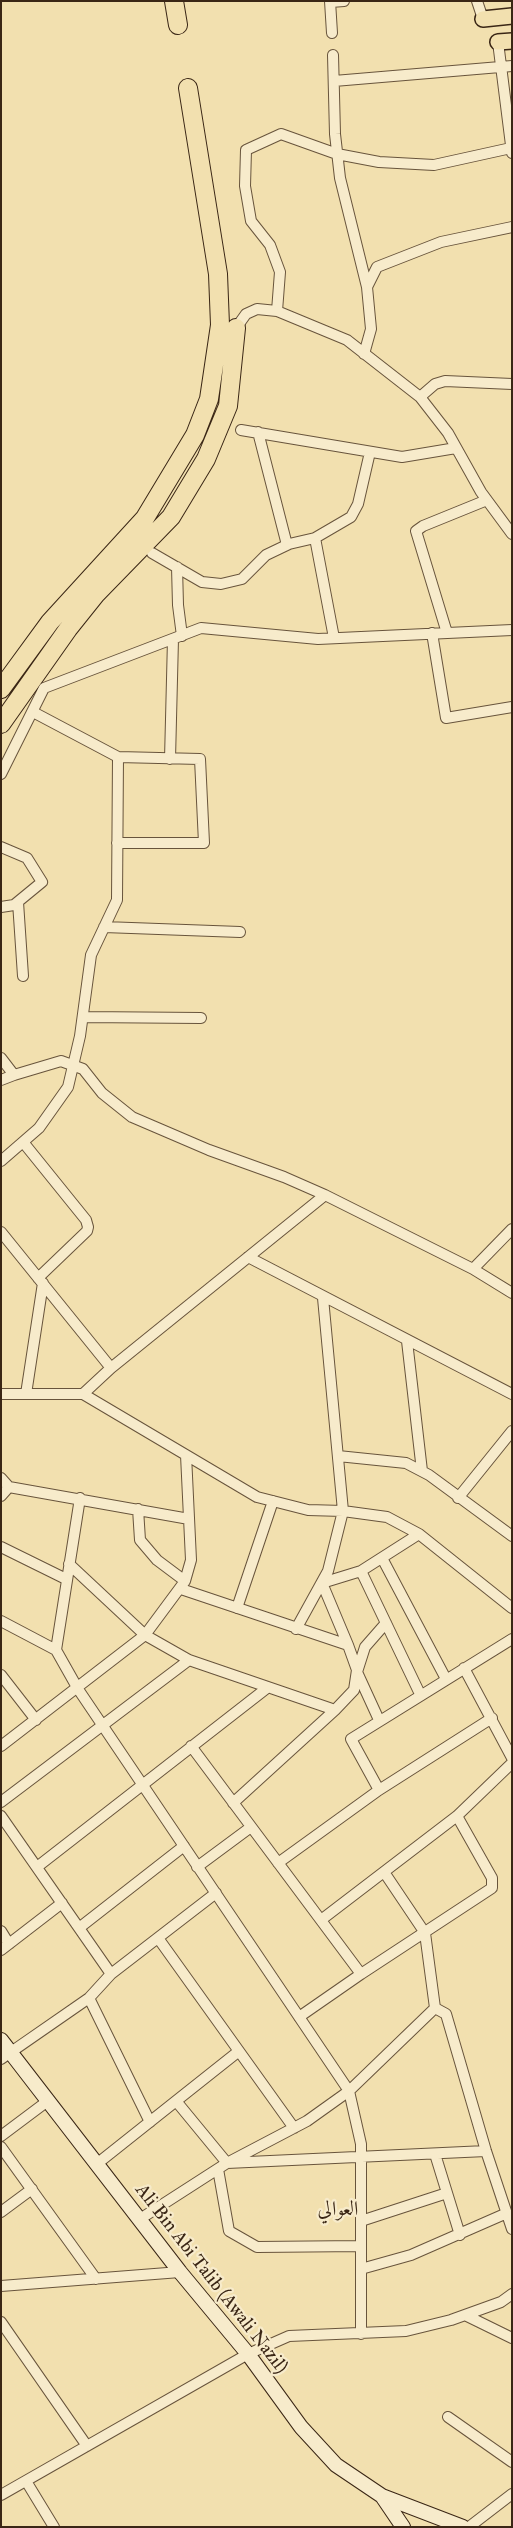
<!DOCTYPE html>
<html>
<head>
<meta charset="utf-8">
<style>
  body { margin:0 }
  #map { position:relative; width:513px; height:2528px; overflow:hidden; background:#f2e0af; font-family:"IM FELL Great Primer",serif }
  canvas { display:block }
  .frame { position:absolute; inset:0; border:2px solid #3a2615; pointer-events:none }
</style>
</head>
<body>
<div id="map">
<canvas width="513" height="2528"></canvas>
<div class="frame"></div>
</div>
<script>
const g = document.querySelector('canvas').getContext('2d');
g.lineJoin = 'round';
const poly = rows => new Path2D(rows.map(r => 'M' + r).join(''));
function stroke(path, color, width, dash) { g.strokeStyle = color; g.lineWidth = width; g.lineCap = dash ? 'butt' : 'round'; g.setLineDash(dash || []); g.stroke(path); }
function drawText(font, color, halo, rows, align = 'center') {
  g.font = font + ' "IM FELL Great Primer",Amiri,serif'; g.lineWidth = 4.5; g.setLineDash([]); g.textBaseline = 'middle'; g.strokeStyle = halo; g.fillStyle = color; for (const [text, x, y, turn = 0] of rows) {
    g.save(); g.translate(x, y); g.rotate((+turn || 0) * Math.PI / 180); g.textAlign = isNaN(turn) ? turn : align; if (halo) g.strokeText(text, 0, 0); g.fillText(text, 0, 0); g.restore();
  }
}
const street = poly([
  [330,1,332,33],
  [477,1,483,19],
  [331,2,344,1],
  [498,42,512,153],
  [333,55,335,134,340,178,367,287],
  [334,81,512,66],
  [511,148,434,165,379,162,337,154,281,134,246,150,245,186,251,221,270,245,280,272,277,311,347,340,420,397,448,433,481,492,512,534],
  [236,328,246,314,257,309,277,311],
  [364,354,371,329,367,287,377,267,441,242,512,227],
  [420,397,435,384,445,381,512,384],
  [241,430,402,457,456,448],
  [258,432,287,545],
  [315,538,334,638],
  [152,553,202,582,221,584,242,579,266,555,289,544,315,538,351,517,358,504,370,452],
  [177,567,178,605,182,636],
  [432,633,446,718,512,707],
  [447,633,416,531,423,526,487,500],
  [33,712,118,757,200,759,204,843,117,843],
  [170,759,173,639],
  [1,774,44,688,201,628,318,639,512,630],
  [1,847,27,858,42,882,14,905,1,907],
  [18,902,23,976],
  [104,927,240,932],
  [83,1017,201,1018],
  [1,1058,14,1075,1,1080],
  [14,1075,61,1061,83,1069,102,1093,132,1117,209,1150,284,1177,325,1195,473,1269,512,1293],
  [23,1142,86,1220,88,1227,87,1231,38,1278],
  [1,1161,39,1128,68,1087,80,1036,91,955,117,900,118,757],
  [1,1232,111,1368],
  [248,1257,512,1394],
  [473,1269,512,1229],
  [407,1341,422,1471],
  [1,1394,83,1394,111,1368,325,1195],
  [26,1394,43,1283],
  [83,1394,257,1497,308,1510,343,1511,387,1517,419,1534,512,1608],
  [338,1456,406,1463,429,1475,512,1536],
  [1,1478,9,1487,189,1519],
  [1,1496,9,1487],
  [458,1498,512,1431],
  [138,1509,140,1540,157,1560,185,1581],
  [1,1547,66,1579],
  [382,1558,446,1679],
  [69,1564,145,1635,189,1660,335,1710],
  [361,1571,420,1694],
  [181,1589,348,1645,357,1670,354,1690,335,1710,233,1803],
  [237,1608,273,1501],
  [1,1621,56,1650,78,1689,349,2091,361,2144,361,2334],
  [296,1629,328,1571,343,1511,323,1298],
  [348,1645,322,1583,361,1571,419,1534],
  [56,1650,80,1498],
  [464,1668,512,1758],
  [1,1675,36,1720],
  [379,1720,357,1672,365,1647,386,1623],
  [1,1746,145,1635,185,1581,191,1560,186,1455],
  [191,1746,361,1974,299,2017],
  [379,1790,351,1739,512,1639],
  [1,1802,189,1660],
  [1,1816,111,1974],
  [278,1863,379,1790,492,1718],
  [37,1867,267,1688],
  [197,1867,251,1827],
  [384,1872,425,1933,435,2008],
  [321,1920,457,1816,512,1763],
  [79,1928,184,1846],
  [1,1931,9,1944],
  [158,1938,294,2128],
  [1,1950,62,1903],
  [361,1974,492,1888,492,1878,457,1816],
  [89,1998,150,2122],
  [1,2059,89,1998,111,1974,216,1893],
  [176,2101,239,2051],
  [1,2136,49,2100],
  [1,2147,96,2279],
  [435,2154,460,2235],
  [98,2163,176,2101,227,2163,307,2121,349,2091,435,2008,446,2014,486,2151,512,2229],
  [218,2169,229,2231,257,2247,361,2246],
  [1,2212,32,2189],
  [140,2219,227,2163,486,2151],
  [361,2221,447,2193],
  [361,2269,411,2255,507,2213],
  [1,2286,180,2272],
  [465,2315,512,2338],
  [1,2322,87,2446],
  [448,2417,512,2462],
  [26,2481,54,2527],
  [1,2495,248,2354,289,2336,406,2331,451,2320,501,2302,512,2294],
  [469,2527,512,2494]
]);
const secondary = poly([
  [1,2040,180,2272,248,2354,301,2427,336,2465,382,2496,403,2527],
  [382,2496,463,2527]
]);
const primary = poly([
  [483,19,512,16],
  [498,42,512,41]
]);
const highway = poly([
  [174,1,178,25],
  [1,689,50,622,145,518,195,435,209,399,220,325,218,274,188,88],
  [1,724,68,629,96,594,171,517,206,459,228,406,236,328]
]);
stroke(street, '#68543c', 12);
stroke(secondary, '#3a2615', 16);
stroke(primary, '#3a2615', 18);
stroke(highway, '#3a2615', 20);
stroke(street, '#f7ebcb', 10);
stroke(secondary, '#f7ebcb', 14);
stroke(primary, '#f2e0af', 15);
stroke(highway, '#f2e0af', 18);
drawText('19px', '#3a2615', '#f7ebcb', [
  ["Ali Bin Abi Talib (Awali Nazil)",211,2279,52]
]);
drawText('20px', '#3a2615', '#f7ebcb', [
  ["العوالي",338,2210]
]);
</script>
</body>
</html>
